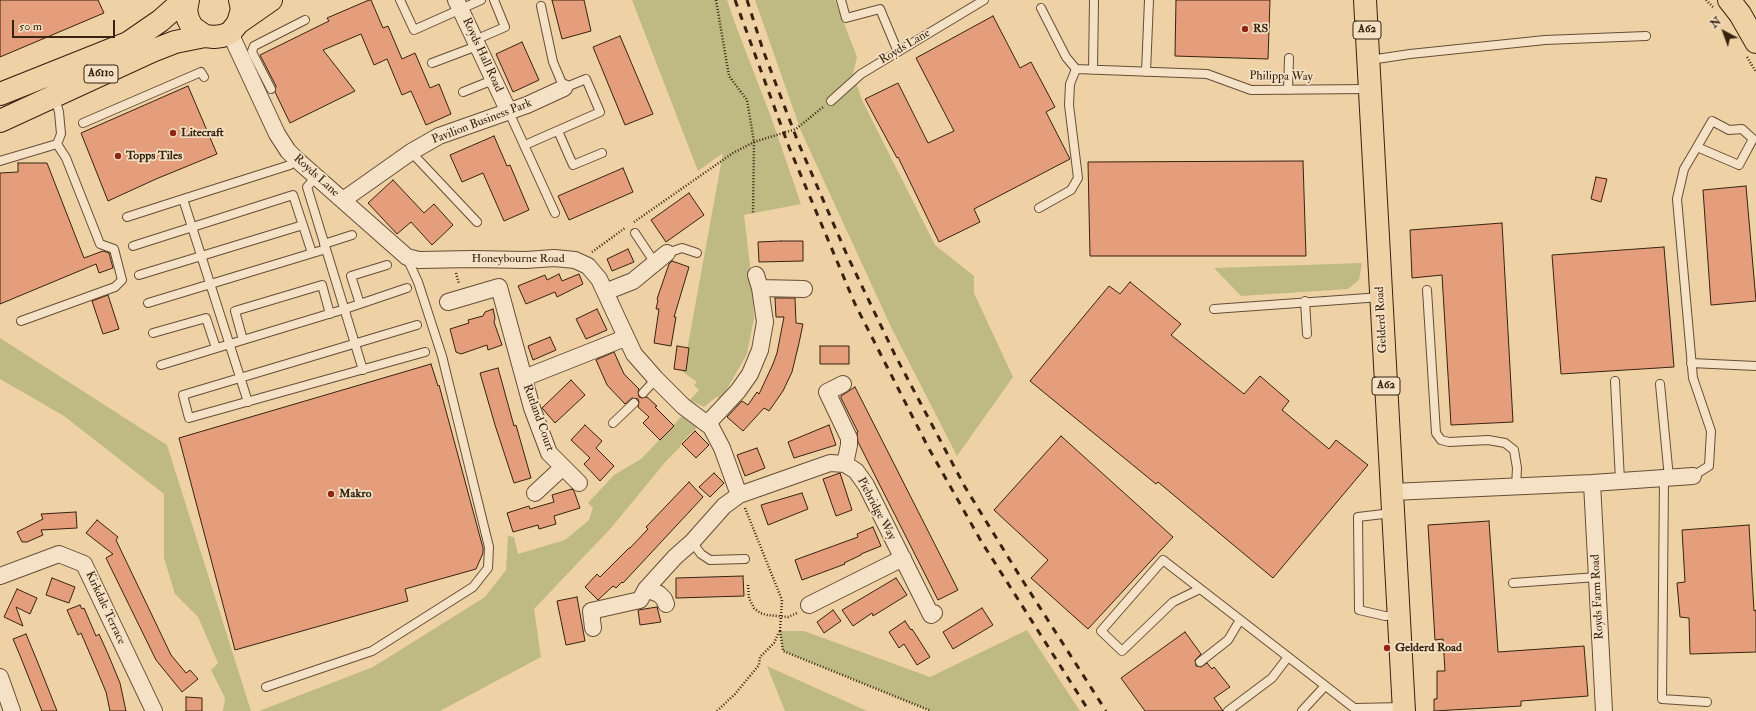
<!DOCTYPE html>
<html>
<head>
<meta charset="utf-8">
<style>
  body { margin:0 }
  #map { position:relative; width:1756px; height:711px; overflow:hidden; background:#efd1a6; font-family:"IM FELL Double Pica",serif }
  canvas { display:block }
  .north { position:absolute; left:1704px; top:12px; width:40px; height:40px; -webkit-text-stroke:3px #f5e1c5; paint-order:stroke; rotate:319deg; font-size:11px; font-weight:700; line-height:16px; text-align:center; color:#37230f }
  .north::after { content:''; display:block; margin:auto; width:14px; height:18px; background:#37230f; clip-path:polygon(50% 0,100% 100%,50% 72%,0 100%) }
  .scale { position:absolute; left:12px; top:20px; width:103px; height:18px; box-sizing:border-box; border:2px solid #37230f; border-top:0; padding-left:5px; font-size:12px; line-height:14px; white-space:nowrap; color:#37230f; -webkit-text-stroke:3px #f5e1c5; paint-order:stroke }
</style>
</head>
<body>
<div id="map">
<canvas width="1756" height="711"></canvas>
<div class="north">N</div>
<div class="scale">50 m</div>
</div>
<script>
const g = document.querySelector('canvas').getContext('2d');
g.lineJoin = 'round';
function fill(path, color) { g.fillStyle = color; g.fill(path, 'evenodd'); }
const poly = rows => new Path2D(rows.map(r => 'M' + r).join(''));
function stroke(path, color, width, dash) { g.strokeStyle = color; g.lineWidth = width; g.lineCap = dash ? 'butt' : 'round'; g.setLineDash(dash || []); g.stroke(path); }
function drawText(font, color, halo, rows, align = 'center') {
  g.font = font + ' "IM FELL Double Pica",serif'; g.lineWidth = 3.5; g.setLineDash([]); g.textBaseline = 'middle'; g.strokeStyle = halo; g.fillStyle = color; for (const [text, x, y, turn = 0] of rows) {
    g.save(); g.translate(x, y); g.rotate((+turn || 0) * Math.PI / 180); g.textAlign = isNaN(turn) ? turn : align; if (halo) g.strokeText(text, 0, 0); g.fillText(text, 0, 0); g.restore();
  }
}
fill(poly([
  [632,0,727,0,736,26,771,117,801,204,744,215,751,274,754,318,747,354,727,389,720,398,716,397,704,407,690,400,699,390,694,385,697,382,683,372,723,153,698,171],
  [755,0,835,0,857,57,853,74,862,100,935,245,974,276,974,293,1013,377,957,456,891,327,801,131],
  [1362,263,1359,280,1348,289,1241,296,1214,268],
  [0,338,167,445,251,711,223,711,225,698,211,670,218,663,198,617,175,594,164,558,164,494,64,416,0,379],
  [682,416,698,426,683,441,680,447,667,460,611,528,534,609,541,657,440,711,259,711,373,667,485,597,506,570,508,536,514,537,518,554,565,540,589,520,593,508,588,503,614,475,641,459],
  [1027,630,1080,711,931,711,783,651,780,631,804,631,930,677],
  [767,666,867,711,785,711]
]), '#bfba83');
const building = poly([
  [0,0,98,0,104,13,0,57,0,0],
  [369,0,371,0,383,28,388,26,402,59,415,53,430,88,439,84,451,114,426,125,411,91,402,95,387,59,374,65,361,34,323,50,355,91,290,123,275,92,276,86,260,55,329,21,327,18,369,0],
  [552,0,584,0,591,31,562,39,552,0],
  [1176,0,1270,0,1268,59,1175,56,1176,0],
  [993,16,1020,68,1031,62,1055,107,1046,112,1070,159,974,209,980,222,939,242,898,157,897,158,865,99,898,83,928,143,954,131,916,58,993,16],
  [620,36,653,114,625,125,593,47,620,36],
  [522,42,539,80,513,92,496,54,522,42],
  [188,86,217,154,156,179,108,201,81,133,188,86],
  [494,136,507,166,510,165,529,210,504,221,483,173,462,182,450,155,494,136],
  [1303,161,1306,256,1090,256,1088,162,1303,161],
  [18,163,47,163,84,258,103,251,109,253,113,268,99,273,96,264,0,304,0,173,18,172,18,163],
  [623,168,633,192,569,220,558,196,623,168],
  [1596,177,1607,179,1601,202,1591,199,1596,177],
  [393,180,424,213,434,204,453,225,432,245,411,222,397,234,368,203,393,180],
  [1746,186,1756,301,1711,305,1703,190,1746,186],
  [689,193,704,215,666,242,651,220,689,193],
  [1502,223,1513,422,1451,425,1442,275,1412,278,1410,230,1502,223],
  [781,241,803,241,803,261,759,262,758,242,781,241],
  [1664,247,1674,367,1561,374,1552,255,1664,247],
  [628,249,634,262,612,271,607,259,628,249],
  [672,261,689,267,674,317,676,317,671,346,654,343,659,309,656,309,658,300,657,299,669,264,672,261],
  [559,274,562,281,579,274,583,284,557,297,555,292,526,304,518,286,545,275,547,280,559,274],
  [1130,282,1181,324,1171,335,1244,394,1260,376,1289,401,1282,410,1329,449,1336,440,1368,465,1273,578,1158,482,1156,484,1030,381,1109,286,1120,294,1130,282],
  [108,295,119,329,103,334,92,301,108,295],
  [775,298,795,298,796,323,803,324,799,343,792,372,783,391,769,411,764,408,743,431,727,417,742,401,748,405,757,392,759,394,773,364,777,353,784,317,776,317,775,298],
  [493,309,495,318,494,322,502,345,488,350,487,345,461,354,456,352,450,329,469,323,468,320,483,316,485,312,493,309],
  [597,309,607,330,586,339,576,319,597,309],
  [550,337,556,350,533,360,528,346,550,337],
  [677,346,689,348,686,371,674,369,677,346],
  [820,346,849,346,849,364,820,364,820,346],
  [614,352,624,374,639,389,638,392,639,397,642,398,647,397,657,406,655,407,674,426,660,440,643,423,649,417,638,407,639,402,638,399,632,398,625,404,607,385,596,360,614,352],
  [431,364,438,386,439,385,483,548,483,553,476,569,405,589,408,601,235,650,179,438,431,364],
  [498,368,514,426,516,425,531,478,514,483,495,425,480,373,498,368],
  [571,380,585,395,555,423,542,408,571,380],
  [855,387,958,590,938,600,858,442,857,432,858,432,841,398,841,396,855,387],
  [585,425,602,441,596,448,614,466,600,481,584,464,590,458,571,440,585,425],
  [829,425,836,445,794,458,788,442,829,425],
  [695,431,709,445,696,458,682,444,695,431],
  [1061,436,1173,537,1088,629,1031,578,1048,560,994,510,1061,436],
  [757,448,765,468,745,476,737,455,757,448],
  [714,473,724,483,710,497,699,487,714,473],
  [840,473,852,510,836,516,823,479,840,473],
  [689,482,703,497,623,583,622,582,616,588,613,586,598,600,585,587,597,574,600,577,629,548,630,548,648,529,646,527,689,482],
  [572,489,574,491,580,508,554,516,556,524,539,529,538,525,513,532,507,513,529,506,530,509,554,502,552,495,572,489],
  [802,493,808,509,768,525,761,505,802,493],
  [76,512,77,528,41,530,43,535,27,542,22,542,17,532,43,519,41,514,76,512],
  [97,520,118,537,116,540,171,655,186,673,190,670,198,679,182,692,156,660,106,558,113,554,86,533,97,520],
  [1489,521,1498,652,1584,646,1588,696,1521,701,1521,706,1434,711,1434,699,1437,699,1437,671,1445,671,1443,639,1435,640,1428,525,1489,521],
  [1749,525,1754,611,1756,610,1756,652,1690,654,1689,618,1680,617,1677,583,1685,582,1682,530,1749,525],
  [873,527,881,546,861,554,861,555,844,563,845,564,802,580,795,560,858,537,857,534,873,527],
  [743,576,744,596,676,598,676,578,743,576],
  [52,578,75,587,69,603,46,595,52,578],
  [896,578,907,595,873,616,872,613,853,626,842,610,896,578],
  [17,589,37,598,30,614,16,607,23,626,4,617,17,589],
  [577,597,585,641,566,645,557,601,577,597],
  [80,605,82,609,84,608,96,636,99,634,108,654,120,683,126,711,110,711,106,692,96,668,81,633,78,635,67,610,80,605],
  [657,607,661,622,640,625,638,610,657,607],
  [982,608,993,625,953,649,943,632,982,608],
  [833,610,841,621,824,633,817,622,833,610],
  [905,621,911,630,912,629,930,657,917,665,904,644,899,648,889,632,905,621],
  [1185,632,1201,654,1195,660,1196,666,1201,667,1207,663,1212,669,1214,667,1230,687,1214,698,1223,711,1145,711,1121,678,1185,632],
  [26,634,38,663,57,711,42,711,21,658,13,639,26,634],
  [186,697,202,698,202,711,186,711,186,697]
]);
fill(building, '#e49e7c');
stroke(building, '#37230f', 1);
const service = poly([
  [400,0,414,30,481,0],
  [841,0,846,18,880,9,898,52],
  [1041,8,1066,57,1076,69,1207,74,1251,90,1369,89],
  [475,40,505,27,494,0],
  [1370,60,1410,54,1545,40,1646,36],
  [432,63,477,46],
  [1093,70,1094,0],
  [1146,72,1149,0],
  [271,89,253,54,252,51,254,46,305,20],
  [1288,90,1289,58],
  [463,92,493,80],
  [831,101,861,74,984,0],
  [508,110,555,213],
  [83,123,201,72,204,77],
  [558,131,573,165,602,153],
  [525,145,600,112,586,79,564,88,553,62,541,6],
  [411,152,477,222],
  [0,161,57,144,61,134,59,112,55,98],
  [316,177,307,187,363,370],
  [1039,208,1071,190,1078,178,1069,105,1070,84,1076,69],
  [127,217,183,199],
  [635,233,655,263],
  [324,244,352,235],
  [133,246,293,195,312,253],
  [667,253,682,248,697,253],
  [139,275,303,225],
  [1427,290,1436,433,1441,440,1449,442,1488,440,1505,443,1514,450,1517,468,1516,486],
  [1305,301,1307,334],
  [148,303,326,249],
  [360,304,351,276,387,265],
  [1214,309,1381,297],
  [21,321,115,287,122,280,114,249,100,244,66,158,57,144],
  [417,325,183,395,189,418,425,352],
  [153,333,206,318,216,348],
  [243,340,235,311,322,285,330,314],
  [1691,363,1756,366],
  [161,365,345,309,407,288],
  [1615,381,1620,481],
  [1660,384,1669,478],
  [643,393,656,379],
  [248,402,183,199,290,165,296,159],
  [613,423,634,403],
  [1693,476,1709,466,1711,431,1693,378,1677,199,1684,169,1697,147,1712,121,1729,130,1742,129,1753,139,1739,165,1697,147],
  [1664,478,1662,699,1707,702],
  [1392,513,1358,517,1359,610,1385,616,1398,615],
  [692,542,701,554,710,560,745,559],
  [1513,583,1597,577],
  [1200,589,1173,602,1122,651,1101,631,1163,560,1354,708,1404,707],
  [1200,662,1228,640,1240,620],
  [266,687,372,651,473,587,488,568,489,547,442,356,418,282,407,258],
  [1228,711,1272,678,1288,657],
  [1302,711,1325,686]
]);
const minor = poly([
  [456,0,508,110],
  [230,33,277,134,288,151,296,159,407,257,419,260,472,259,526,260,554,258,575,260,588,266,599,279,634,354,656,379,683,406,711,427,722,448,739,495],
  [343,200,411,152,439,136,527,105,564,88],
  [760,288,804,289],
  [605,292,633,281,667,253],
  [448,302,499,287,532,408,549,453,579,483],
  [524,378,625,338],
  [843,384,827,392,849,438,849,445,845,464],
  [708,423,738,391,750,374,760,350,765,322,760,288,756,275],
  [1592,483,1604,711],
  [1392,492,1592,483,1693,476],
  [535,493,563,467],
  [0,576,59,554,84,564,154,711],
  [646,589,659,594,664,599,666,604],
  [809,605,903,558],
  [593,628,591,611,640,600,646,589,675,557,692,542,724,506,739,495,830,463,845,464,856,471,866,485,931,615,934,613],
  [0,677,12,711]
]);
const primary = poly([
  [1365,0,1404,711]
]);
const trunk = poly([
  [188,0,186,10,188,19,192,27,205,36,214,37,222,36,230,33,238,23,242,9,240,0],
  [1729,0,1740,14,1756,42],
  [238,23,271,0],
  [0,94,128,43,160,21,184,0],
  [0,121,152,51,175,42,205,36]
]);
stroke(service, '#654e35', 10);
stroke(minor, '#654e35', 18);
stroke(primary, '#37230f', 24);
stroke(trunk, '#37230f', 24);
stroke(poly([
  [716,0,729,76,747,100,754,142,753,213],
  [1706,0,1713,7],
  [1747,57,1756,72],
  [634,222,733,153,754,142,796,129,823,107],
  [592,252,625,228],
  [456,273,459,284],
  [745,508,782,600],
  [748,585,749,598,754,608,760,613,767,615,788,617,797,613],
  [780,631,783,651,931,711],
  [717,711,735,694,759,665,760,657,774,643,779,632]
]), '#37230f', 2.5, [1, 2]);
stroke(service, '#f5e1c5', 8);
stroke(minor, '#f5e1c5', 16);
stroke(primary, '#efd1a6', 22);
stroke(trunk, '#efd1a6', 22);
stroke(poly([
  [735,0,789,147,855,304,928,447,981,541,1089,711],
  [747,0,763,50,798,142,847,255,895,355,965,487,1021,578,1106,711]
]), '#37230f', 3, [7, 7]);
stroke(poly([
  [780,631,782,600]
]), '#37230f', 2.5, [1, 2]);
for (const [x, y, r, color] of [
  [1245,29,4,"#8f2418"],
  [173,133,4,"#8f2418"],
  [118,156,4,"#8f2418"],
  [331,494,4,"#8f2418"],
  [1387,648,4,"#8f2418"]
]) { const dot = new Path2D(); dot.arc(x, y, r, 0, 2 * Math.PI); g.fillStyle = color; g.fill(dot); stroke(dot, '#f5e1c5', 1.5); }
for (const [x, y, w] of [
  [1367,30,28],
  [101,74,34],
  [1386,386,28]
]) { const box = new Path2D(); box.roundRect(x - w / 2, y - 9, w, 18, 3); g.fillStyle = '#f5e1c5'; g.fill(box); stroke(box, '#37230f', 1); }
drawText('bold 11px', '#37230f', null, [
  ["A62",1367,30],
  ["A6110",101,74],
  ["A62",1386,386]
]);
drawText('bold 12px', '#37230f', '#f5e1c5', [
  ["RS",1253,29],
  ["Litecraft",181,133],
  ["Topps Tiles",126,156],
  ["Makro",339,494],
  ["Gelderd Road",1395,648]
], 'left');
drawText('12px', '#37230f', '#f5e1c5', [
  ["Royds Lane",905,47,-31],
  ["Royds Hall Road",482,55,65],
  ["Philippa Way",1281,77,1],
  ["Pavilion Business Park",482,122,-21],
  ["Royds Lane",316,176,42],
  ["Honeybourne Road",518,259],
  ["Gelderd Road",1382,320,-93],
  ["Rutland Court",538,418,70],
  ["Piebridge Way",876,509,62],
  ["Royds Farm Road",1598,597,-93],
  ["Kirkdale Terrace",105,608,65]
]);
</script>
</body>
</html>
